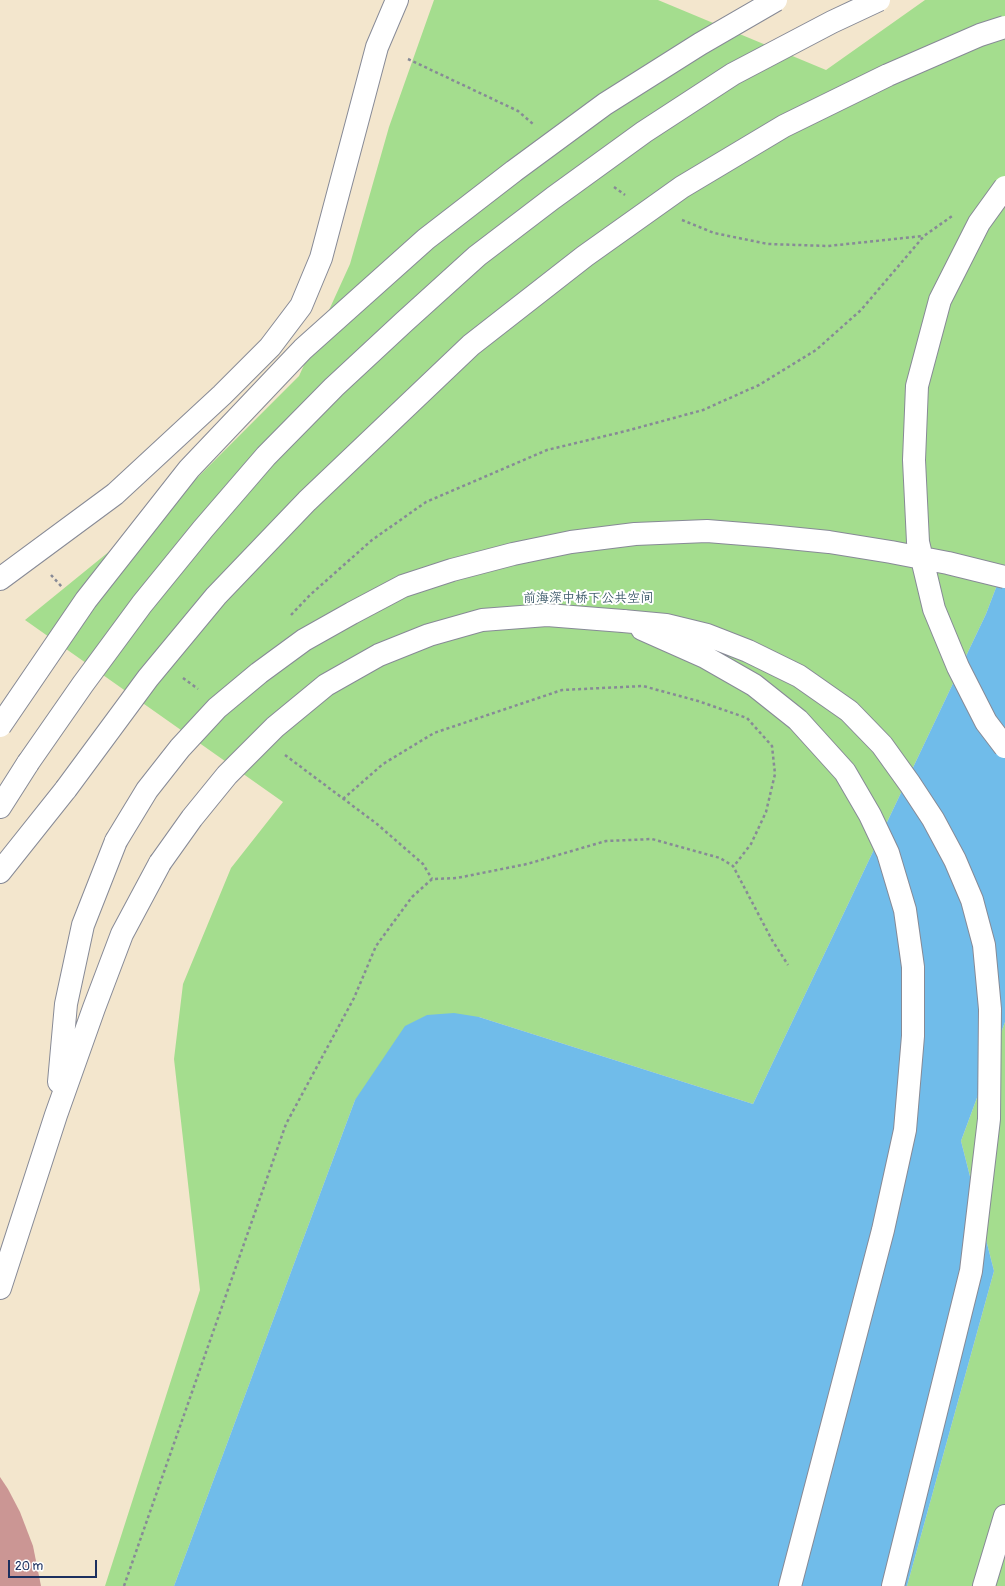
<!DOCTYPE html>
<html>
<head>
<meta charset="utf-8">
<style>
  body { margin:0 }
  #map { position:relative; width:1005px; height:1586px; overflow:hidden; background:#f3e6cd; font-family:Pangolin,sans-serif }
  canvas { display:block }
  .scale { position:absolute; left:8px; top:1560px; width:89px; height:18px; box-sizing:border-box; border:2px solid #1b2f5e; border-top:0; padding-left:5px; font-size:12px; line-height:14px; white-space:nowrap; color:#1b2f5e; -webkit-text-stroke:3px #fff; paint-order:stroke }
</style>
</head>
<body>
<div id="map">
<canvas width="1005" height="1586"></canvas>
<div class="scale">20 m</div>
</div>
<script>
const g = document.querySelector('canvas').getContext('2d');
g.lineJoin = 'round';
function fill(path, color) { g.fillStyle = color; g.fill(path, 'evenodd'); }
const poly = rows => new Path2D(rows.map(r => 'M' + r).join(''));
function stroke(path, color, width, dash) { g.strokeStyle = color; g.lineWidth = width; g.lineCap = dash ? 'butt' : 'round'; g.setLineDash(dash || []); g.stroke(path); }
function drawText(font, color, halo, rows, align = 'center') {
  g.font = font + ' Pangolin,"LXGW WenKai TC",sans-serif'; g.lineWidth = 4; g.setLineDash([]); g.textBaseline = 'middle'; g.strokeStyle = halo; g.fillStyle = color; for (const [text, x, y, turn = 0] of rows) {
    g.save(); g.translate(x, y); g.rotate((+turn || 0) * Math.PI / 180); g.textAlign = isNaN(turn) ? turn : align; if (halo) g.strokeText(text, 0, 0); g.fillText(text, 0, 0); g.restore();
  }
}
fill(poly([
  [434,0,658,0,826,70,925,0,1005,0,1005,564,986,614,753,1104,479,1017,355,1100,174,1586,105,1586,200,1290,174,1059,183,984,231,868,283,802,25,620,186,489,299,376,350,264,389,127],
  [1005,1022,1005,1586,907,1586,994,1271,961,1141]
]), '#a4dd8e');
fill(poly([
  [1005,564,1005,1022,961,1141,994,1271,907,1586,174,1586,355,1100,405,1026,427,1015,454,1013,479,1017,753,1104,986,614]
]), '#70bcea');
fill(poly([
  [0,1477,8,1489,20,1512,33,1546,41,1586,0,1586]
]), '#cb9694');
const minor = poly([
  [0,579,115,494,222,395,270,347,301,306,321,258,377,47,397,0]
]);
const motorway = poly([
  [623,621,666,625,707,635,748,651,799,676,849,711,882,745,910,784,933,819,955,860,972,900,984,945,990,1009,989,1119,971,1271,893,1586],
  [642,629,705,657,754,685,798,720,845,772,870,815,888,853,905,910,913,967,913,1036,905,1130,883,1230,790,1586],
  [0,807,28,763],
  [0,872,66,789],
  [59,1082,66,1004,83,925,116,841],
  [0,1288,56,1115,94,1008,122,934,160,863],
  [984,1586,1005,1516]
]);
stroke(minor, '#878a96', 24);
stroke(motorway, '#878a96', 24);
stroke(poly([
  [408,59,518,111,533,124],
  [614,187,625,195],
  [682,220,714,233,768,244,828,246,923,236],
  [51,575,62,587],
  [291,615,310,595,372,540,426,502,547,450,626,431,703,410,759,385,816,350,861,310,924,236,952,216],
  [183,678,198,689],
  [285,755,377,824,423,864,432,879],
  [343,799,383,764,434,733,562,690,643,686,698,701,747,718,772,746,775,774,766,812,751,844,734,866],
  [124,1586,286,1124,354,998,376,946,412,897,432,879,457,878,527,864,606,841,652,839,720,858,733,866,772,940,788,965]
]), '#878a96', 2.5, [3, 3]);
stroke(minor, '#fff', 22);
stroke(motorway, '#fff', 22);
const motorwayBridge = poly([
  [1005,187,979,223,940,300,917,386,914,460,918,542,934,609,958,667,986,722,1005,747],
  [0,726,86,600,189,469,303,349,426,239,514,171,605,104,700,44,776,0],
  [28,763,83,684,142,604,203,529,266,456,334,387,404,322,477,256,553,198,644,132,733,74,832,22,879,0],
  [66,789,148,678,216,596,307,501,471,345,585,256,682,187,784,126,888,75,980,35,1005,27],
  [116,841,147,790,180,748,217,708,259,673,304,640,352,613,403,586,452,570,513,554,571,542,635,534,707,531,769,536,829,542,891,552,948,563,1005,577],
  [160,863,192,818,227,775,275,727,326,685,379,655,429,635,482,620,547,615,623,621]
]);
stroke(motorwayBridge, '#878a96', 24, []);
stroke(motorwayBridge, '#fff', 22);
drawText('13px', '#3d5a6a', '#fff', [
  ["前海深中桥下公共空间",588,599]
]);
</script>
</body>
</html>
